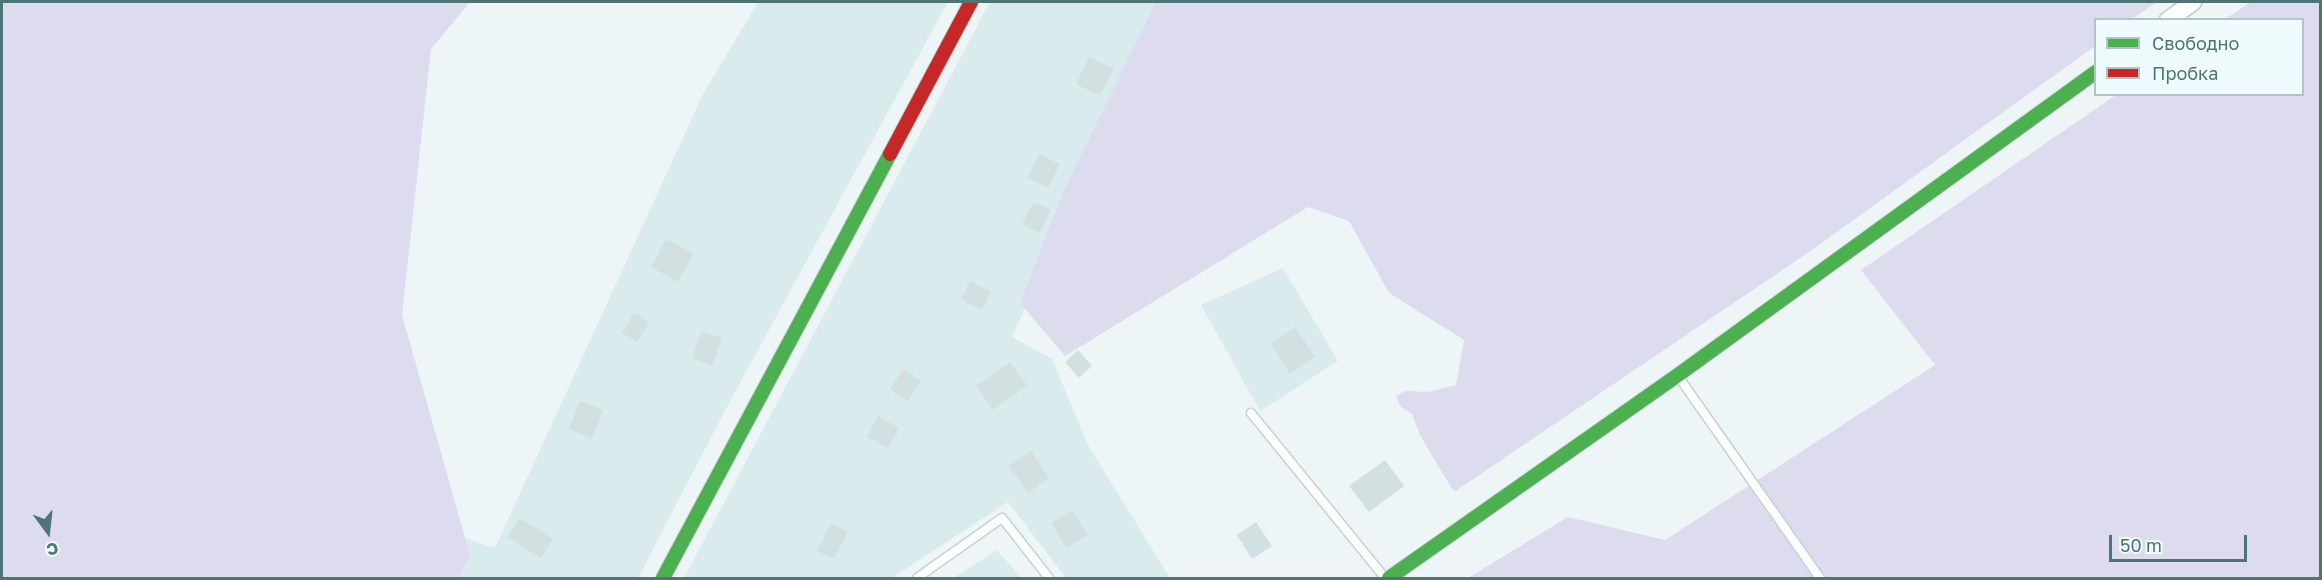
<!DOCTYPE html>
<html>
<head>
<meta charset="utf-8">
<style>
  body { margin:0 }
  #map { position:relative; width:2322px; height:580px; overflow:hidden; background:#edf5f7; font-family:"Golos Text",sans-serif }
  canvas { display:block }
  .frame { position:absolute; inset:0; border:3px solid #4e7574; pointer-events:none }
  .legend { position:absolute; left:2094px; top:18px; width:210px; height:78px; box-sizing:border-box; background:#f0fbfe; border:2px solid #afc5c7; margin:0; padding:8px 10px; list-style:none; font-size:18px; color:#4e7574 }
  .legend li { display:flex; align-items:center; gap:12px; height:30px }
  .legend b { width:30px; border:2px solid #afc5c7 }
  .north { position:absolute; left:18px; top:502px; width:60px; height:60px; -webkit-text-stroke:4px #f0fbfe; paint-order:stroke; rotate:165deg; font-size:16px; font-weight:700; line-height:24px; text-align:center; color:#4e7574 }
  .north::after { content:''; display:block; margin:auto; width:21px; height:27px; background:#4e7574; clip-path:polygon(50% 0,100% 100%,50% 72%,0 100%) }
  .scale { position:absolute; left:2109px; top:535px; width:138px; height:27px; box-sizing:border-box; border:3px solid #4e7574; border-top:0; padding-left:8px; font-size:18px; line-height:21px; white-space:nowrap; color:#4e7574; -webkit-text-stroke:4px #f0fbfe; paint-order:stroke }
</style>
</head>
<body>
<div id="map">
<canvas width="2322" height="580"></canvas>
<div class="frame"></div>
<ul class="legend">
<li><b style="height:8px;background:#4caf50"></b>Свободно</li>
<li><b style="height:8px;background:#c62828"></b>Пробка</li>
</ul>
<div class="north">С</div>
<div class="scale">50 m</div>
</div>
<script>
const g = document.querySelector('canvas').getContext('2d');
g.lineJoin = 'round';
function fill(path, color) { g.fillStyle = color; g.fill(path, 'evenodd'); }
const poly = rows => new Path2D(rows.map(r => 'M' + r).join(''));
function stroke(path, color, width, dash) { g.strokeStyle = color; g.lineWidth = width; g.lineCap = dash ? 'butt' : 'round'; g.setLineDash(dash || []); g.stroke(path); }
fill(poly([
  [758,2,948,2,729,403,638,578,408,578,433,528,495,548,703,94],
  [990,2,1164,2,1012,337,1052,359,1088,445,1170,578,1066,578,1008,502,892,578,684,578],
  [1283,268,1338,361,1260,411,1201,305],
  [997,550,1021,578,953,578]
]), '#daebee');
fill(poly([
  [2,2,470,2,431,49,402,315,470,555,458,578,2,578],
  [1156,2,2157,2,2132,19,2096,20,2095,46,1809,252,1454,492,1421,437,1412,414,1401,407,1396,396,1406,391,1428,392,1456,385,1464,340,1389,293,1349,221,1308,207,1065,356,1020,303,1064,190],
  [2251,2,2320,2,2320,578,1468,578,1568,517,1665,540,1935,365,1861,270,2116,95,2302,94,2302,20,2225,19]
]), '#dddcef');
fill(poly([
  [1089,57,1114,69,1100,96,1076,84],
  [1039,154,1060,164,1048,188,1027,178],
  [1034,202,1051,210,1039,233,1022,224],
  [666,239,694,254,678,282,651,267],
  [971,281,991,292,982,310,961,299],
  [634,313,649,322,637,342,622,333],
  [1295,327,1315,357,1290,374,1270,344],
  [702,331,722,338,712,366,692,358],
  [1078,350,1092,366,1079,378,1065,362],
  [1010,362,1027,385,993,410,976,386],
  [903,369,921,381,908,401,890,389],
  [580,401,603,410,592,439,569,429],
  [878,416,899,428,888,448,867,437],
  [1031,451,1049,478,1028,493,1009,466],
  [1385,460,1404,486,1369,512,1349,486],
  [1073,510,1088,535,1066,548,1051,523],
  [520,518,553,539,541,558,507,537],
  [1256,522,1272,546,1252,559,1237,535],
  [831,523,848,532,834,559,817,551]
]), '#d2e0e1');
const lane = poly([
  [1678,376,1820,578],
  [1251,413,1385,578],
  [917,578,1002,518,1049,578]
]);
const street = poly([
  [2168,20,2193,2]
]);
const fast = poly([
  [663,578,890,154],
  [1389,578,1678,375,2096,72]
]);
const jam = poly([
  [890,154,971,2]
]);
stroke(lane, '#c8d2d3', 11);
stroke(street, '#c8d2d3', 20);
stroke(fast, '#c7d2d4', 16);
stroke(jam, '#c7d2d4', 16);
stroke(lane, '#fcfefe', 8);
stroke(street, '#fcfefe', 16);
stroke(fast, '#4caf50', 14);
stroke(jam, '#c62828', 14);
</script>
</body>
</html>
